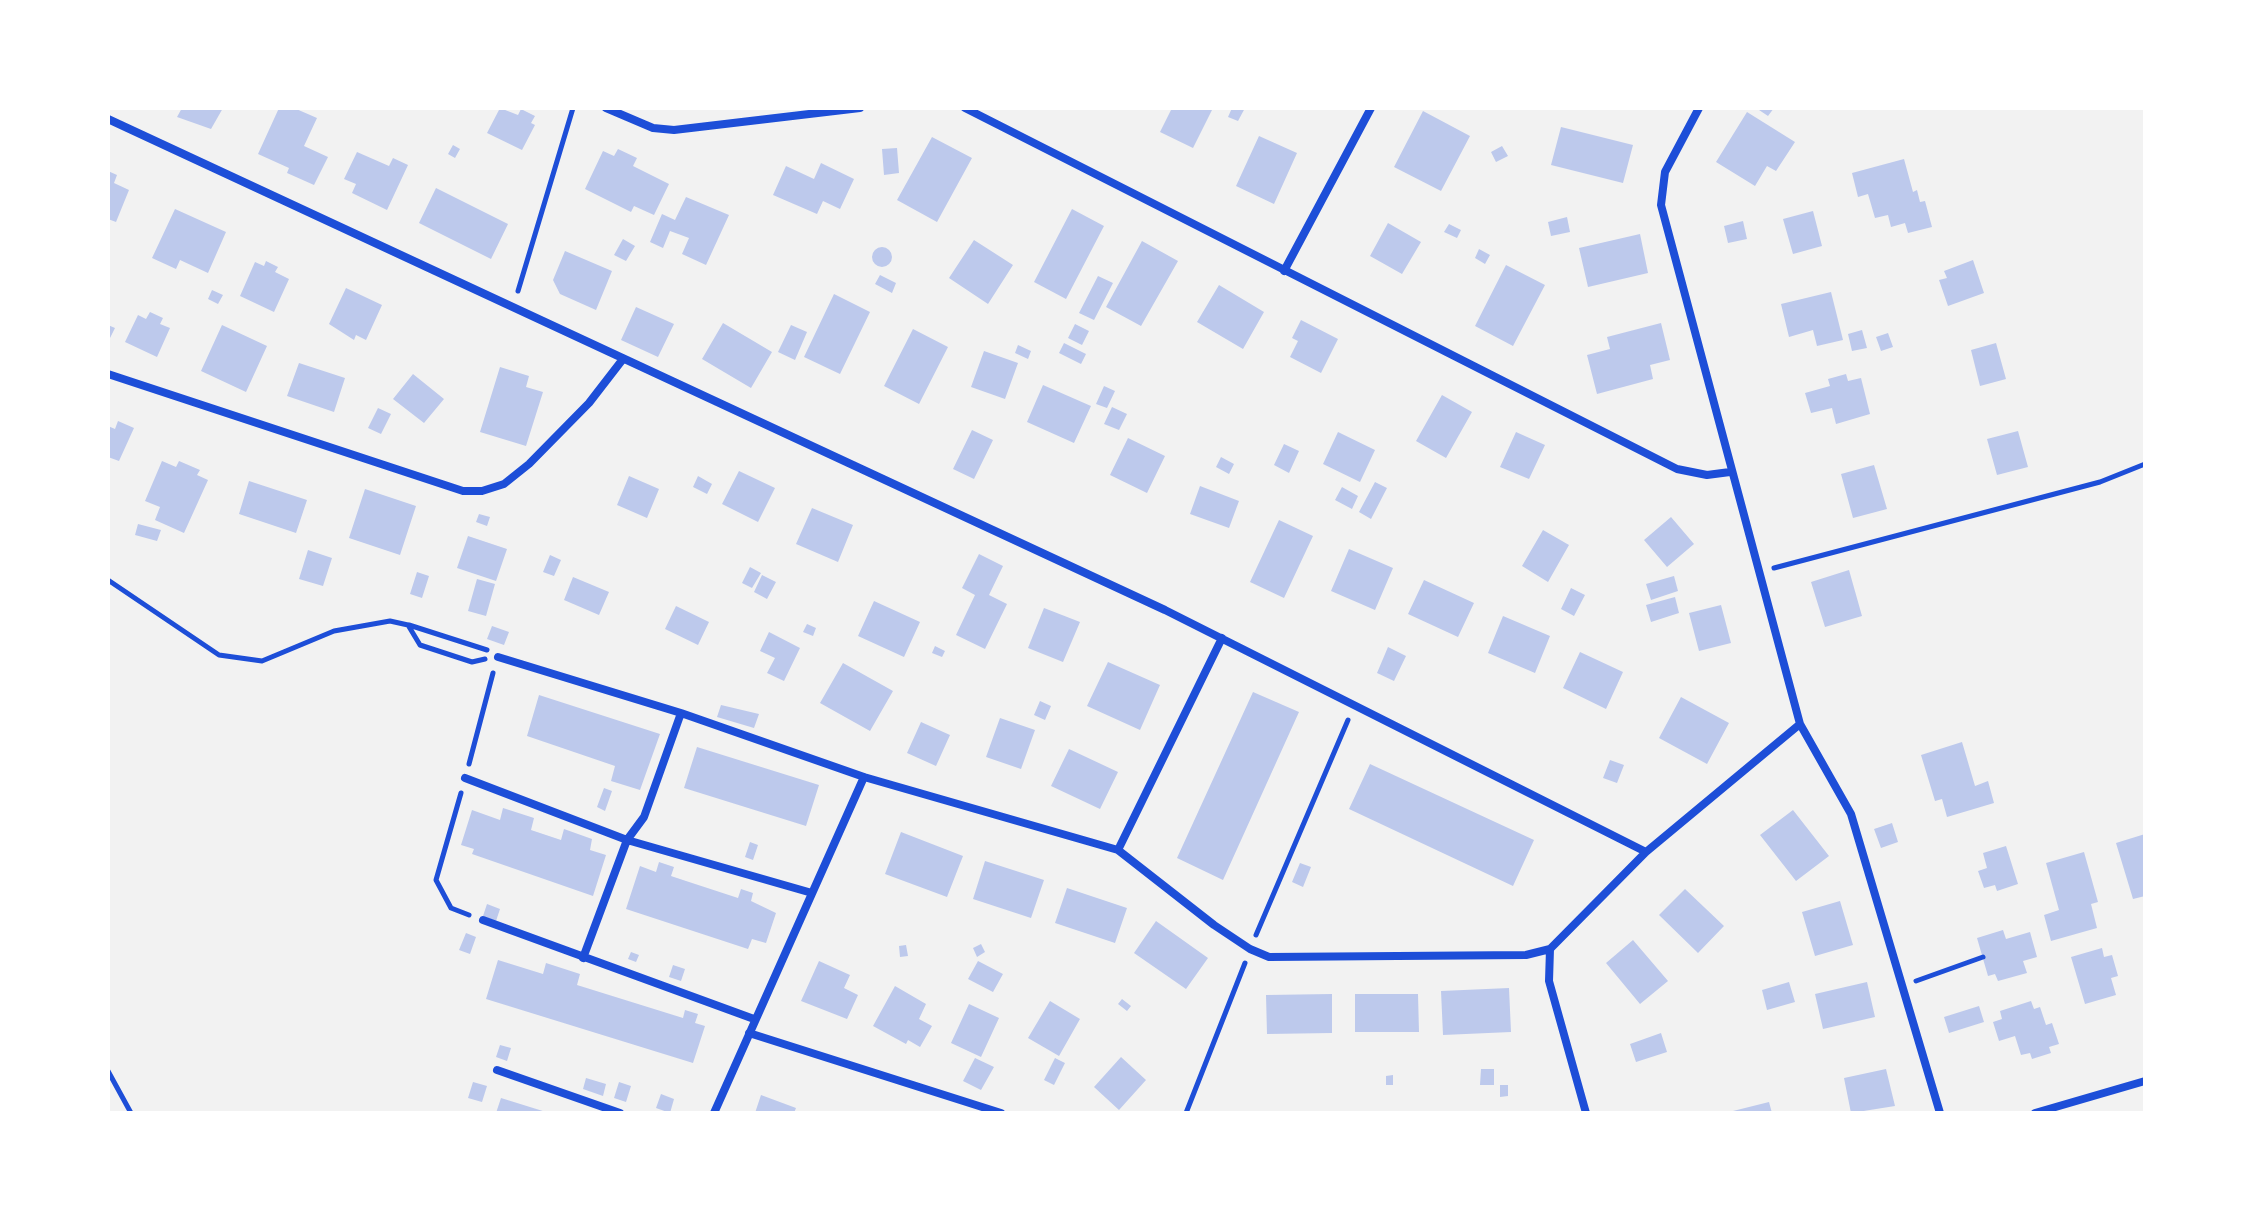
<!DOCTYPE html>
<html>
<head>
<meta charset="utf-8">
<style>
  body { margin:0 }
  #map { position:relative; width:2253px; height:1221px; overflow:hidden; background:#f2f2f2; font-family:"Nunito Sans",sans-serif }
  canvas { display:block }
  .frame { position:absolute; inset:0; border:110px solid #fff; pointer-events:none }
</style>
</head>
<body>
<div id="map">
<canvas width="2253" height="1221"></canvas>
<div class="frame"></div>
</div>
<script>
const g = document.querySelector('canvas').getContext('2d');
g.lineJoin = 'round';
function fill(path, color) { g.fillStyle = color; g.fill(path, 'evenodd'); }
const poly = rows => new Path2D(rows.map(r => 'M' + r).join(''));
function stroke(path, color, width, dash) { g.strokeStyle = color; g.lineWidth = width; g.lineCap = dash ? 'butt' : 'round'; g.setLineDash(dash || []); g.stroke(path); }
fill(poly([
  [182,108,223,108,211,129,177,117],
  [279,108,294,108,317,118,304,146,328,157,314,185,287,173,289,168,258,154],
  [500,108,518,115,521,109,535,116,531,123,535,125,522,150,487,133],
  [1172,108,1213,108,1193,148,1160,132],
  [1232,108,1245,108,1238,121,1228,117],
  [1756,108,1774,108,1768,116],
  [1423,111,1470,136,1441,191,1394,167],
  [1747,112,1795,142,1776,171,1767,166,1755,186,1716,162],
  [1561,127,1633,145,1623,183,1551,165],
  [1259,136,1297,153,1274,204,1236,186],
  [932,137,972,158,937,222,897,200],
  [453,145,460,149,455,158,448,154],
  [1502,146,1508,156,1496,162,1491,152],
  [897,148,899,173,884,175,882,149],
  [618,149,637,158,633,166,669,184,654,215,634,206,631,212,585,189,603,151,614,156],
  [357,152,389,166,393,158,408,165,387,210,352,193,356,184,344,179],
  [1904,159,1913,192,1917,190,1920,202,1925,201,1932,227,1908,233,1905,223,1891,227,1888,215,1875,218,1868,194,1858,197,1852,173],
  [821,163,854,179,840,209,823,201,817,214,773,195,786,166,814,179],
  [108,171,117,175,114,183,129,190,116,222,108,219],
  [436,188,508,224,491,259,419,223],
  [686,197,729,215,706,265,682,254,689,238,670,231,663,248,650,242,662,214,675,220],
  [175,209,226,232,208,273,180,260,176,269,152,258],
  [1072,209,1104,226,1066,299,1034,282],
  [1813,211,1822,246,1793,254,1783,219],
  [1567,217,1570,232,1551,236,1548,222],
  [1743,221,1747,239,1728,243,1724,226],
  [1388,223,1421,242,1402,274,1370,256],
  [1449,224,1461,230,1457,238,1444,232],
  [1640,234,1648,273,1588,287,1579,248],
  [623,239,635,246,626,261,614,255],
  [974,240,1013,265,988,304,949,278],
  [1142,241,1178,261,1141,326,1106,307],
  '872 257a10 10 0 1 1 20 0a10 10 0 1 1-20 0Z',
  [1479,249,1490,255,1485,264,1475,258],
  [565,251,612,271,596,310,560,294,553,280],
  [1973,260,1984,293,1948,306,1939,280,1947,278,1944,271],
  [266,261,278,267,275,272,289,279,274,312,240,296,255,262,264,266],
  [1506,265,1545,285,1513,346,1475,326],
  [880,275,896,283,892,293,875,284],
  [1098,276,1113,283,1094,320,1079,313],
  [1219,285,1264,312,1243,349,1197,322],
  [346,288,382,305,366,340,356,335,354,340,329,324],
  [212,290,223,295,218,304,208,299],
  [1831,292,1843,340,1817,346,1813,330,1789,337,1781,304],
  [834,294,870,312,840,374,804,357],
  [636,307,674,324,658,357,621,340],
  [150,312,163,318,160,324,170,328,157,357,125,342,138,315,146,319],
  [1301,320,1338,339,1321,373,1290,357,1298,341,1292,338],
  [723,323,772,352,751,388,702,359],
  [1661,323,1670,360,1650,365,1653,379,1597,394,1587,355,1610,349,1607,337],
  [1075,324,1089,331,1082,345,1068,338],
  [108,325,115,328,108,342],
  [222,325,267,346,246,392,201,371],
  [791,325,807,332,795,360,778,352],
  [913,329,948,347,919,404,884,386],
  [1862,330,1867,348,1852,351,1848,334],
  [1888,333,1893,347,1881,351,1876,337],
  [1064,343,1086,354,1081,364,1059,353],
  [1996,343,2006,379,1980,386,1971,350],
  [1018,345,1031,351,1028,359,1015,353],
  [984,351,1018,363,1005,399,971,387],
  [299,363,345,378,334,412,287,396],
  [500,367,529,376,526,387,543,392,526,446,480,432],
  [413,374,444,399,424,423,393,399],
  [1846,374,1848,381,1861,378,1870,414,1836,424,1832,408,1811,413,1805,393,1830,386,1828,379],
  [1043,385,1091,406,1074,443,1027,422],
  [1104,386,1115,391,1107,408,1096,404],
  [1442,395,1472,412,1446,458,1416,441],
  [1112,407,1127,414,1119,430,1104,424],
  [378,408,391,414,381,434,368,428],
  [118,421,134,428,119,461,108,457,108,426,115,429],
  [972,430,993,440,974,479,953,469],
  [2018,431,2028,467,1997,475,1987,439],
  [1338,432,1375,450,1360,482,1323,464],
  [1516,432,1545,445,1529,479,1500,467],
  [1128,438,1165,456,1147,493,1110,475],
  [1284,444,1299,451,1289,473,1274,465],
  [1221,457,1234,464,1229,474,1216,467],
  [162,461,176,467,179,461,200,470,197,475,208,480,184,533,155,520,160,507,145,501],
  [1874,465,1887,509,1853,518,1841,474],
  [739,471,775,488,758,522,722,504],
  [629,476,659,489,647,518,617,505],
  [698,476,712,484,707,494,693,487],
  [249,481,307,500,296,533,239,514],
  [1375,482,1387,488,1371,519,1359,512],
  [1200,486,1239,501,1229,528,1190,514],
  [1342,487,1358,496,1352,509,1335,500],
  [365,489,416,506,400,555,349,538],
  [812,508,853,525,838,562,796,544],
  [479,514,490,517,487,526,476,522],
  [1671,517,1694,544,1667,567,1644,540],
  [1279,520,1313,536,1284,598,1250,582],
  [138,524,161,530,157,541,135,535],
  [1543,530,1569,545,1548,582,1522,566],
  [468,536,507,549,496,581,457,568],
  [1349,549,1393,568,1375,610,1331,591],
  [308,550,332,558,323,586,299,579],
  [979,554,1003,566,989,595,1007,604,985,649,956,635,975,595,962,588],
  [550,555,561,560,554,576,543,572],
  [750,567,761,573,752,588,742,583],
  [1849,570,1862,616,1825,627,1811,582],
  [417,572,429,576,422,598,410,594],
  [762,575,776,582,767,599,754,592],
  [1674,576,1678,591,1651,600,1646,584],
  [573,577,609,592,599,615,564,600],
  [477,579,495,584,486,616,468,611],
  [1424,580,1474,603,1458,637,1408,614],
  [1571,588,1585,595,1574,616,1561,609],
  [1675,597,1679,613,1651,622,1646,605],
  [874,601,920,622,904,657,858,636],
  [1721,605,1731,643,1699,651,1689,613],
  [676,606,709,622,698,645,665,629],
  [1044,608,1080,622,1063,662,1028,648],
  [1503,616,1550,636,1535,673,1488,653],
  [807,624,816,628,813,636,803,632],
  [492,626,509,632,504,645,487,639],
  [769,632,800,648,784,681,767,673,775,658,760,651],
  [935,646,945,651,942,657,932,653],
  [1388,647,1406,656,1394,681,1377,673],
  [1580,652,1623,672,1606,709,1563,688],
  [1108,662,1160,685,1140,730,1087,706],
  [843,663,893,691,870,731,820,703],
  [1253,692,1299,712,1223,880,1177,858],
  [539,695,660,734,640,790,611,781,615,766,527,736],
  [1681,697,1729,723,1707,764,1659,738],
  [1040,701,1051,706,1045,720,1034,715],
  [721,705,759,714,754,728,717,717],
  [1000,718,1035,730,1021,769,986,757],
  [921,722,950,735,936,766,907,753],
  [1962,742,1975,786,1988,781,1994,803,1947,817,1942,799,1935,801,1921,755],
  [697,747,819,785,806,826,684,788],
  [1069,749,1118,772,1100,809,1051,786],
  [1610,760,1624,765,1617,783,1603,778],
  [1370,764,1534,840,1513,886,1349,809],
  [604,788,612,791,605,811,597,807],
  [503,808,534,818,531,830,561,840,564,829,592,839,590,850,606,855,593,896,472,854,474,849,461,845,472,810,500,820],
  [1793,810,1829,856,1796,881,1760,835],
  [1892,823,1898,842,1881,848,1874,829],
  [901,832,963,856,947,897,885,874],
  [2145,834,2145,896,2133,899,2116,843],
  [750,842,758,845,753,860,745,857],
  [2006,846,2018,884,1997,891,1995,885,1984,888,1978,871,1987,868,1983,853],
  [2084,852,2098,902,2091,904,2097,928,2051,941,2044,915,2059,910,2046,863],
  [985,861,1044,880,1031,918,973,899],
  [659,862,674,867,671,876,686,881,738,898,741,889,753,893,751,901,776,913,766,943,752,939,748,949,626,909,640,866,656,872],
  [1300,863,1311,867,1303,887,1292,882],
  [1067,888,1127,908,1115,943,1055,923],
  [1685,889,1724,926,1698,953,1659,915],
  [1840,901,1853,945,1815,956,1802,912],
  [487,904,500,909,496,921,483,916],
  [1156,921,1208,958,1186,989,1134,953],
  [2003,930,2006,939,2030,932,2037,957,2023,961,2027,973,1998,981,1995,974,1988,976,1977,938],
  [466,933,476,937,470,954,459,950],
  [1633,940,1668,981,1640,1004,1606,963],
  [981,944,985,952,977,957,973,948],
  [906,945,908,956,900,957,899,946],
  [2102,948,2104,957,2112,955,2118,976,2111,978,2116,995,2085,1004,2071,957],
  [631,952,639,955,636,962,628,959],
  [498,960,543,974,546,963,580,974,577,985,683,1018,685,1010,698,1014,695,1023,705,1026,693,1063,486,999],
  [819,961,850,975,844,988,858,995,847,1019,801,1001],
  [978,961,1003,974,993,992,968,979],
  [673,965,685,969,681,981,669,977],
  [1789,982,1795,1002,1767,1010,1762,990],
  [1867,982,1875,1017,1823,1029,1815,994],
  [895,986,926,1004,919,1019,932,1026,920,1047,908,1040,906,1044,873,1026],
  [1509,988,1511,1032,1443,1035,1441,991],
  [1332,994,1332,1033,1267,1034,1266,995],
  [1355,994,1418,994,1419,1032,1355,1032],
  [1122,999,1131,1006,1127,1011,1118,1004],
  [1050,1001,1080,1019,1059,1056,1028,1038],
  [2031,1001,2034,1009,2040,1007,2046,1025,2052,1023,2059,1044,2049,1047,2051,1053,2032,1059,2030,1053,2021,1055,2015,1036,1999,1041,1993,1022,2002,1019,2000,1011],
  [969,1004,999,1018,981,1057,951,1043],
  [1979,1006,1984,1022,1949,1033,1944,1017],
  [1661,1033,1667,1052,1636,1062,1630,1044],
  [500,1045,511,1048,507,1061,496,1057],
  [1121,1057,1146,1080,1119,1110,1094,1087],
  [975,1058,994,1067,981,1090,963,1081],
  [1055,1058,1065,1063,1054,1085,1044,1080],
  [1481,1069,1494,1069,1494,1085,1480,1085],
  [1886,1069,1895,1106,1851,1113,1844,1078],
  [1393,1075,1393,1085,1386,1085,1386,1076],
  [586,1078,606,1084,603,1096,583,1089],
  [473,1082,487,1086,482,1102,468,1098],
  [619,1082,631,1086,626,1102,614,1098],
  [1500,1085,1508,1085,1508,1096,1500,1097],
  [661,1094,674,1099,670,1113,656,1108],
  [761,1095,796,1108,794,1113,755,1113],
  [501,1098,546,1112,546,1113,496,1113],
  [1769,1102,1772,1113,1729,1113,1729,1112]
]), '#bdc9ec');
stroke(poly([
  [518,291,573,108],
  [1774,568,2100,482,2145,464],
  [108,580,219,655,262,661,334,631,390,621,408,625,420,645,472,662,485,659],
  [409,625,487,650],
  [469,764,493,673],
  [461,793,436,880,451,908,469,915],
  [1256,935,1348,720],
  [1916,981,1983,957],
  [108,1071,131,1113],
  [1186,1113,1245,963]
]), '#1d4ed8', 5);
stroke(poly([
  [606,108,653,128,674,130,860,108],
  [965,108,1677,469,1707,475,1730,472],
  [1699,108,1665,172,1661,205,1800,724,1851,814,1940,1113],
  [108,119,1165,610,1646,852],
  [1284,271,1371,108],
  [108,374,463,491,482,491,504,484,529,464,589,403,623,359],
  [498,657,681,713,864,777,1118,850,1214,925,1250,949,1269,957,1526,955,1550,949,1646,852,1800,724],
  [465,778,627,840,812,893],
  [1118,850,1222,638],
  [483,920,754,1019],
  [1550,949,1549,981,1586,1113],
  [583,958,627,840,644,817,681,713],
  [749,1033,1001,1113],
  [497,1070,620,1113],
  [714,1113,864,777],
  [2035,1113,2145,1081]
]), '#1d4ed8', 8);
</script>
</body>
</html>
